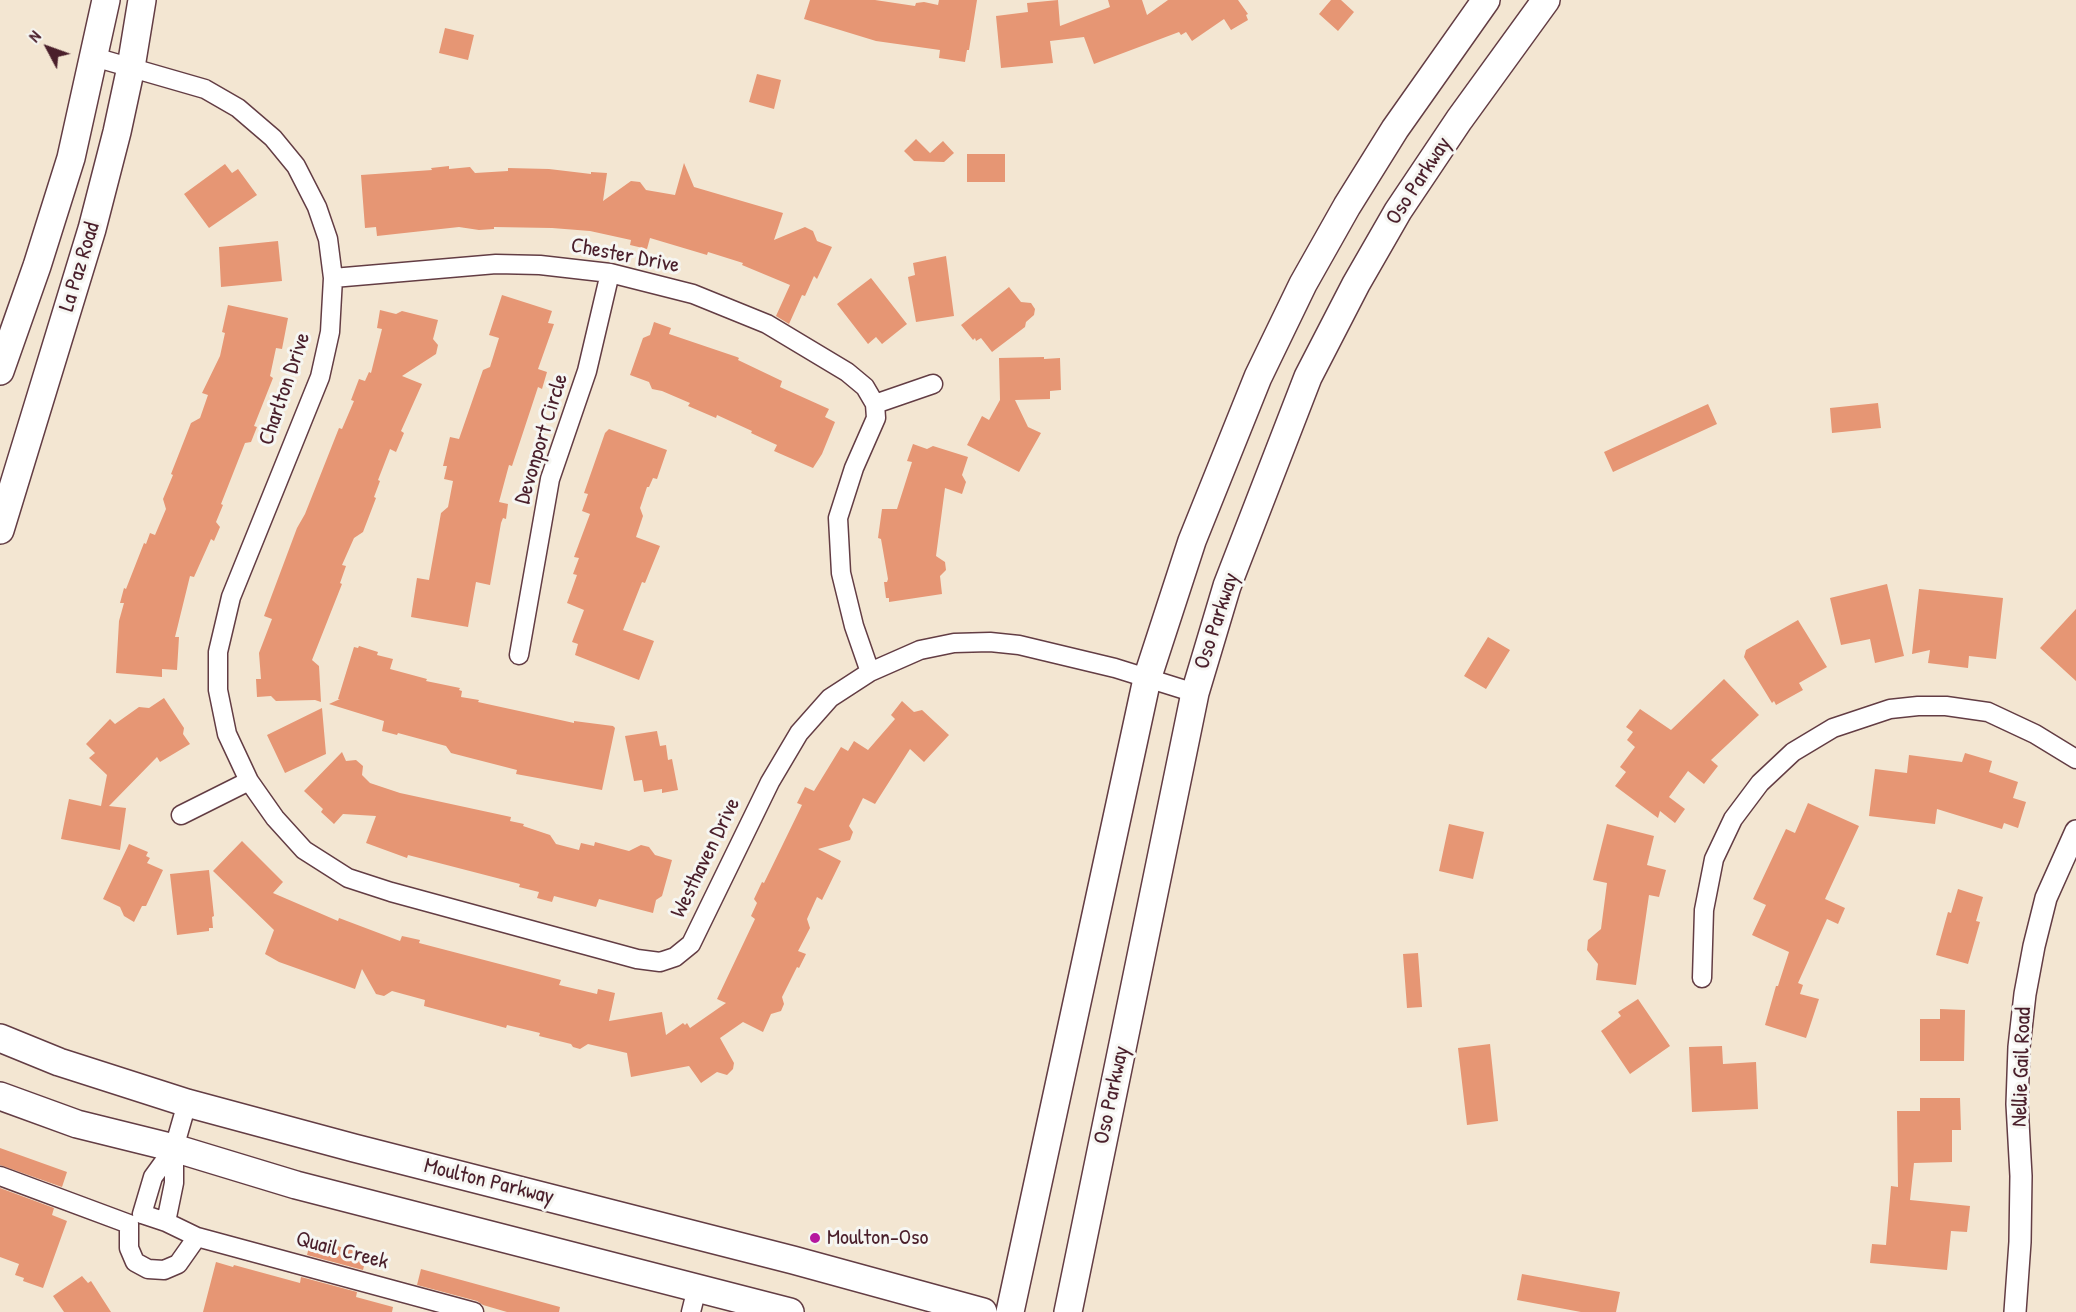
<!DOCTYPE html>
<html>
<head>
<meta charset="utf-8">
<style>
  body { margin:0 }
  #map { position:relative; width:2076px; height:1312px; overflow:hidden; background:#f3e6d2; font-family:"Patrick Hand",sans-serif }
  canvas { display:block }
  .north { position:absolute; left:18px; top:18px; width:60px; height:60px; -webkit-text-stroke:4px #f6f6f2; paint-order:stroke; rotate:311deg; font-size:16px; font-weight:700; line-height:24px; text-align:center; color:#4a1f2b }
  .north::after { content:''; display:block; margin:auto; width:21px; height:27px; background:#4a1f2b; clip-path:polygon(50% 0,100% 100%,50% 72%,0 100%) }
</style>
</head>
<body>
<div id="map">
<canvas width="2076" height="1312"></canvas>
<div class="north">N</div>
</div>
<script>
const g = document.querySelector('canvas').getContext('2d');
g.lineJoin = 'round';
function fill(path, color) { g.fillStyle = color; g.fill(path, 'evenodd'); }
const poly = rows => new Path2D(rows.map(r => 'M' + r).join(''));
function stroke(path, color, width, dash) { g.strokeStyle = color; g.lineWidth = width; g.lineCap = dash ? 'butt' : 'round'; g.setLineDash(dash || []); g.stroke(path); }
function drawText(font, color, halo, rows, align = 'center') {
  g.font = font + ' "Patrick Hand",sans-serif'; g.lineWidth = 6; g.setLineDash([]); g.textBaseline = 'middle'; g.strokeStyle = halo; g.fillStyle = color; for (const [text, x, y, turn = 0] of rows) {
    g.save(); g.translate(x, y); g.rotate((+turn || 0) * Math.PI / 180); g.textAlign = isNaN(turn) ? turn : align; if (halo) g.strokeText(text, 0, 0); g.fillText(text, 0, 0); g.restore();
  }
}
fill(poly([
  [810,0,875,0,915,6,916,3,924,2,938,5,939,0,977,0,969,50,967,50,965,62,939,58,940,50,876,41,804,19],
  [1058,0,1060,26,1110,7,1108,0,1142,0,1147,15,1168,0,1238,0,1248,14,1246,15,1248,20,1231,30,1224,19,1192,41,1186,32,1181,35,1179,32,1094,64,1084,37,1050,41,1053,63,1001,68,996,16,1028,12,1027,3],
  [1331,0,1341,0,1354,12,1338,31,1319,14],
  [445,28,474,35,468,60,439,53],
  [757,74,781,80,774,109,749,102],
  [916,139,930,153,943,141,954,153,944,162,914,161,904,151],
  [967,154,1005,154,1005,182,967,182],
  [684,163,694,187,783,213,774,240,805,227,813,231,817,241,832,247,817,279,814,276,805,296,802,295,789,324,776,316,790,285,742,265,743,263,708,252,707,255,650,238,647,249,630,245,631,240,590,231,552,228,494,227,494,229,479,230,459,227,377,236,376,227,365,228,361,175,432,170,431,168,449,166,449,169,470,167,475,173,508,171,508,168,549,169,591,174,591,172,607,173,603,201,631,181,640,182,646,190,675,195],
  [225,164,232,173,238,169,257,195,209,228,184,194],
  [278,241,282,281,221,287,219,247],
  [946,256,954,316,916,322,908,277,915,275,913,263],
  [871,278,907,324,882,344,876,337,868,344,837,304],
  [1009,287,1021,302,1031,303,1035,309,1034,315,1026,322,1025,327,992,352,981,338,976,341,975,338,973,340,961,325],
  [502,295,552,311,548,323,554,324,538,369,547,372,542,389,538,387,512,466,509,465,499,502,508,504,506,519,503,518,501,523,490,585,476,582,468,627,411,617,417,578,429,580,441,513,448,507,453,481,444,479,447,466,443,466,450,437,459,439,483,370,490,367,499,338,489,335],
  [228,305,288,318,282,349,276,348,270,376,273,378,254,426,257,427,251,442,245,443,221,504,223,505,216,522,220,527,214,541,211,539,194,577,190,576,175,637,179,637,177,670,162,669,162,677,116,673,119,621,124,603,120,603,124,588,126,589,144,543,146,544,150,533,155,535,166,509,163,499,173,475,171,474,191,423,200,418,208,395,202,393,220,356,225,333,222,332],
  [380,310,396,314,402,311,438,320,433,339,438,345,436,354,402,376,422,384,401,431,404,433,396,452,390,449,378,480,380,481,374,497,376,498,363,532,354,538,342,565,346,566,340,583,342,584,312,660,319,666,321,702,315,700,276,701,271,696,257,697,256,679,261,679,259,653,272,619,264,616,297,528,305,514,339,428,342,429,354,401,351,400,359,379,365,381,369,372,371,373,382,329,377,328],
  [654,322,671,328,669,334,737,357,739,358,738,360,782,381,780,387,829,409,825,417,835,422,822,454,813,468,774,451,777,445,751,433,752,431,717,415,716,418,688,406,690,403,662,391,652,389,649,382,630,375,643,338,650,335],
  [1044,357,1044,359,1060,358,1061,390,1050,391,1050,399,1015,400,1028,427,1041,433,1019,472,967,445,982,416,989,420,1000,400,999,358],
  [1878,403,1881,428,1832,433,1830,408],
  [1708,404,1717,424,1613,472,1604,452],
  [609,429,667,450,657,479,653,478,649,487,647,487,640,508,643,516,636,537,660,546,645,583,642,582,623,630,654,641,639,680,575,655,578,644,572,642,584,610,567,603,577,575,573,574,579,558,574,557,590,514,582,511,588,494,584,493,605,433],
  [913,444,927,449,933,446,968,457,962,475,966,482,962,494,945,488,936,556,945,562,946,570,940,576,942,594,889,602,889,598,886,598,884,582,887,582,888,579,881,539,878,538,882,509,897,509,912,462,907,461],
  [1887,584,1904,656,1875,663,1870,639,1841,645,1830,598],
  [1919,589,2003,598,1996,659,1969,656,1968,668,1928,663,1930,650,1912,654],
  [2076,609,2076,681,2040,648],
  [1798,620,1827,667,1799,683,1803,690,1776,705,1774,701,1772,703,1744,657,1746,650],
  [1488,637,1510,650,1486,689,1464,676],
  [359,646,378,652,377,655,393,659,390,669,427,679,426,681,460,688,459,690,462,691,461,697,479,700,478,702,574,723,574,721,613,726,615,728,602,790,516,774,517,770,451,753,446,746,398,733,397,735,382,731,384,721,329,704,340,699,338,699,354,647,358,648],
  [1724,679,1759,715,1711,760,1718,766,1704,784,1688,771,1669,797,1685,809,1675,823,1660,811,1658,818,1615,786,1626,772,1620,767,1635,747,1627,740,1633,732,1626,727,1640,709,1671,730],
  [164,698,184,728,183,734,190,744,160,762,157,757,109,806,126,808,120,850,61,839,69,799,101,806,107,775,89,758,95,753,86,744,110,719,115,724,139,707,149,708],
  [902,701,914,712,922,710,949,735,924,762,910,749,875,804,863,798,849,826,853,832,850,840,818,849,841,861,822,900,817,897,807,919,810,928,798,951,806,954,799,968,797,967,782,997,784,1004,781,1011,771,1014,763,1032,743,1022,720,1038,734,1063,733,1069,727,1075,717,1072,701,1083,689,1066,631,1077,627,1053,588,1044,580,1049,573,1047,571,1044,539,1036,540,1033,507,1025,506,1028,424,1006,425,1000,392,991,384,996,376,994,362,969,355,989,279,962,265,954,274,930,213,871,242,841,283,882,273,893,338,921,339,918,400,941,402,936,420,940,419,943,561,980,559,985,597,994,598,989,615,993,609,1021,662,1012,666,1035,683,1023,685,1025,687,1023,690,1028,726,1003,717,999,755,919,751,916,757,903,754,899,762,882,764,883,802,805,797,803,805,787,814,791,841,747,848,751,854,741,868,750,895,719,891,715],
  [322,708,326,754,285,773,267,735],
  [657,731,660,746,666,745,668,760,672,759,678,790,662,793,662,789,644,792,642,780,634,781,625,736],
  [342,752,346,761,356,760,363,766,362,775,370,783,400,793,511,817,510,821,524,824,523,826,550,835,556,844,579,850,581,843,594,846,595,842,629,851,641,845,649,847,655,855,672,860,662,896,656,900,653,913,599,899,596,907,554,896,552,902,537,898,539,892,519,887,520,884,408,855,407,858,366,843,376,816,343,814,334,824,321,812,323,809,304,791],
  [1965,753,1992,761,1989,772,2018,782,2013,798,2026,802,2018,828,2004,823,2002,829,1937,809,1935,824,1869,816,1875,769,1907,773,1909,755,1962,762],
  [1808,803,1859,826,1825,899,1845,908,1838,924,1827,919,1798,983,1803,985,1800,994,1819,999,1806,1038,1765,1025,1776,986,1778,986,1789,952,1752,935,1766,905,1753,899,1786,829,1795,833],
  [1449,824,1484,832,1473,879,1439,871],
  [1607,824,1654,836,1647,865,1666,870,1659,897,1649,895,1636,985,1596,980,1598,964,1587,950,1588,940,1601,929,1607,883,1593,880],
  [129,844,148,852,146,856,150,858,147,863,163,870,146,906,142,906,134,922,124,916,120,907,103,899],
  [209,870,214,916,212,917,213,928,209,928,209,931,177,935,170,874],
  [1958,889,1983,897,1976,921,1980,922,1968,964,1936,955,1948,912,1951,913],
  [1418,953,1422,1007,1407,1008,1403,954],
  [1638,999,1670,1046,1630,1074,1601,1031,1621,1016,1618,1012],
  [1940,1009,1965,1010,1964,1061,1920,1061,1920,1019,1940,1019],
  [1490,1044,1498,1121,1467,1125,1458,1048],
  [1722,1046,1723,1064,1756,1062,1758,1109,1692,1112,1689,1047],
  [1920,1098,1960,1098,1961,1130,1952,1130,1952,1162,1914,1163,1910,1200,1970,1206,1967,1232,1951,1231,1947,1270,1870,1263,1872,1244,1886,1245,1891,1186,1898,1187,1897,1111,1920,1111],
  [0,1148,67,1172,62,1187,0,1165],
  [0,1188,54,1208,52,1215,67,1221,43,1288,23,1281,24,1278,15,1275,19,1264,0,1257],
  [311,1239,367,1254,363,1270,307,1255],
  [216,1262,233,1267,234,1265,300,1283,301,1277,357,1292,356,1297,393,1307,392,1312,203,1312],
  [421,1269,560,1307,559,1312,507,1312,483,1305,477,1301,417,1285],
  [1522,1274,1620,1292,1616,1312,1581,1312,1517,1300],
  [82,1276,88,1283,91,1281,111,1312,64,1312,53,1296]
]), '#e69674');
const minor = poly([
  [94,57,205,89,238,108,273,138,296,166,317,207,328,239,333,278,330,332,320,377,231,597,218,652,218,690,227,734,249,781,275,818,304,850,348,878,391,892,637,959,660,962,675,957,691,944,770,782,799,733,830,698,870,672,920,650,954,643,990,642,1019,645,1115,668,1195,693],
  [333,278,496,264,540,265,610,273,693,294,767,324,847,372,865,387,875,404],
  [519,655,550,479,587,371,610,273],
  [870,672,854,626,841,573,838,518,854,468,876,418,875,404,933,384],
  [181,815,249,781],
  [1702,978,1704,910,1714,859,1733,819,1760,783,1793,752,1833,728,1890,709,1918,706,1946,706,1988,712,2035,734,2076,759],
  [0,1176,129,1224],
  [142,1214,166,1222,197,1237,474,1312],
  [142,1214,153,1177,174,1148],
  [166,1222,174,1183,174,1148,187,1103],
  [129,1224,129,1248,135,1262,148,1269,164,1270,178,1264,197,1237],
  [691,1312,697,1288]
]);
const tertiary = poly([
  [2015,1312,2020,1242,2021,1176,2017,1104,2019,1047,2025,994,2034,946,2046,898,2076,831]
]);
const primary = poly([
  [0,371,37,266,71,158,106,0],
  [0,530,92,229,117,132,131,67,142,0],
  [0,1038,59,1062,187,1103,354,1148,793,1260,983,1312],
  [0,1096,77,1124,174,1148,296,1185,790,1312],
  [1010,1312,1147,679,1192,541,1258,377,1303,284,1347,206,1395,129,1486,0],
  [1068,1312,1195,693,1227,586,1308,377,1356,284,1398,211,1459,120,1546,0]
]);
stroke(minor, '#633d44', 21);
stroke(tertiary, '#633d44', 24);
stroke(primary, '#633d44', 30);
stroke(minor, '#fff', 18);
stroke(tertiary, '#fff', 21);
stroke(primary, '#fff', 27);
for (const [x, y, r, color] of [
  [815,1238,6,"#b5179e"]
]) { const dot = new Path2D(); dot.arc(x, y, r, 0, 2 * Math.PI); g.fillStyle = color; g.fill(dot); stroke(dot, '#f6f6f2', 2); }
drawText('22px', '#4a1f2b', '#f6f6f2', [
  ["Oso Parkway",1419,181,-57],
  ["Chester Drive",625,256,11],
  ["La Paz Road",80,267,-73],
  ["Charlton Drive",285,389,-71],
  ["Devonport Circle",542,439,-73],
  ["Oso Parkway",1217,621,-72],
  ["Westhaven Drive",706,858,-64],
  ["Nellie Gail Road",2022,1067,-88],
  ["Oso Parkway",1112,1095,-78],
  ["Moulton Parkway",489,1182,14],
  ["Quail Creek",342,1251,15]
]);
drawText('22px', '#4a1f2b', '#f6f6f2', [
  ["Moulton-Oso",827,1238]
], 'left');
</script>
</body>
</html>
